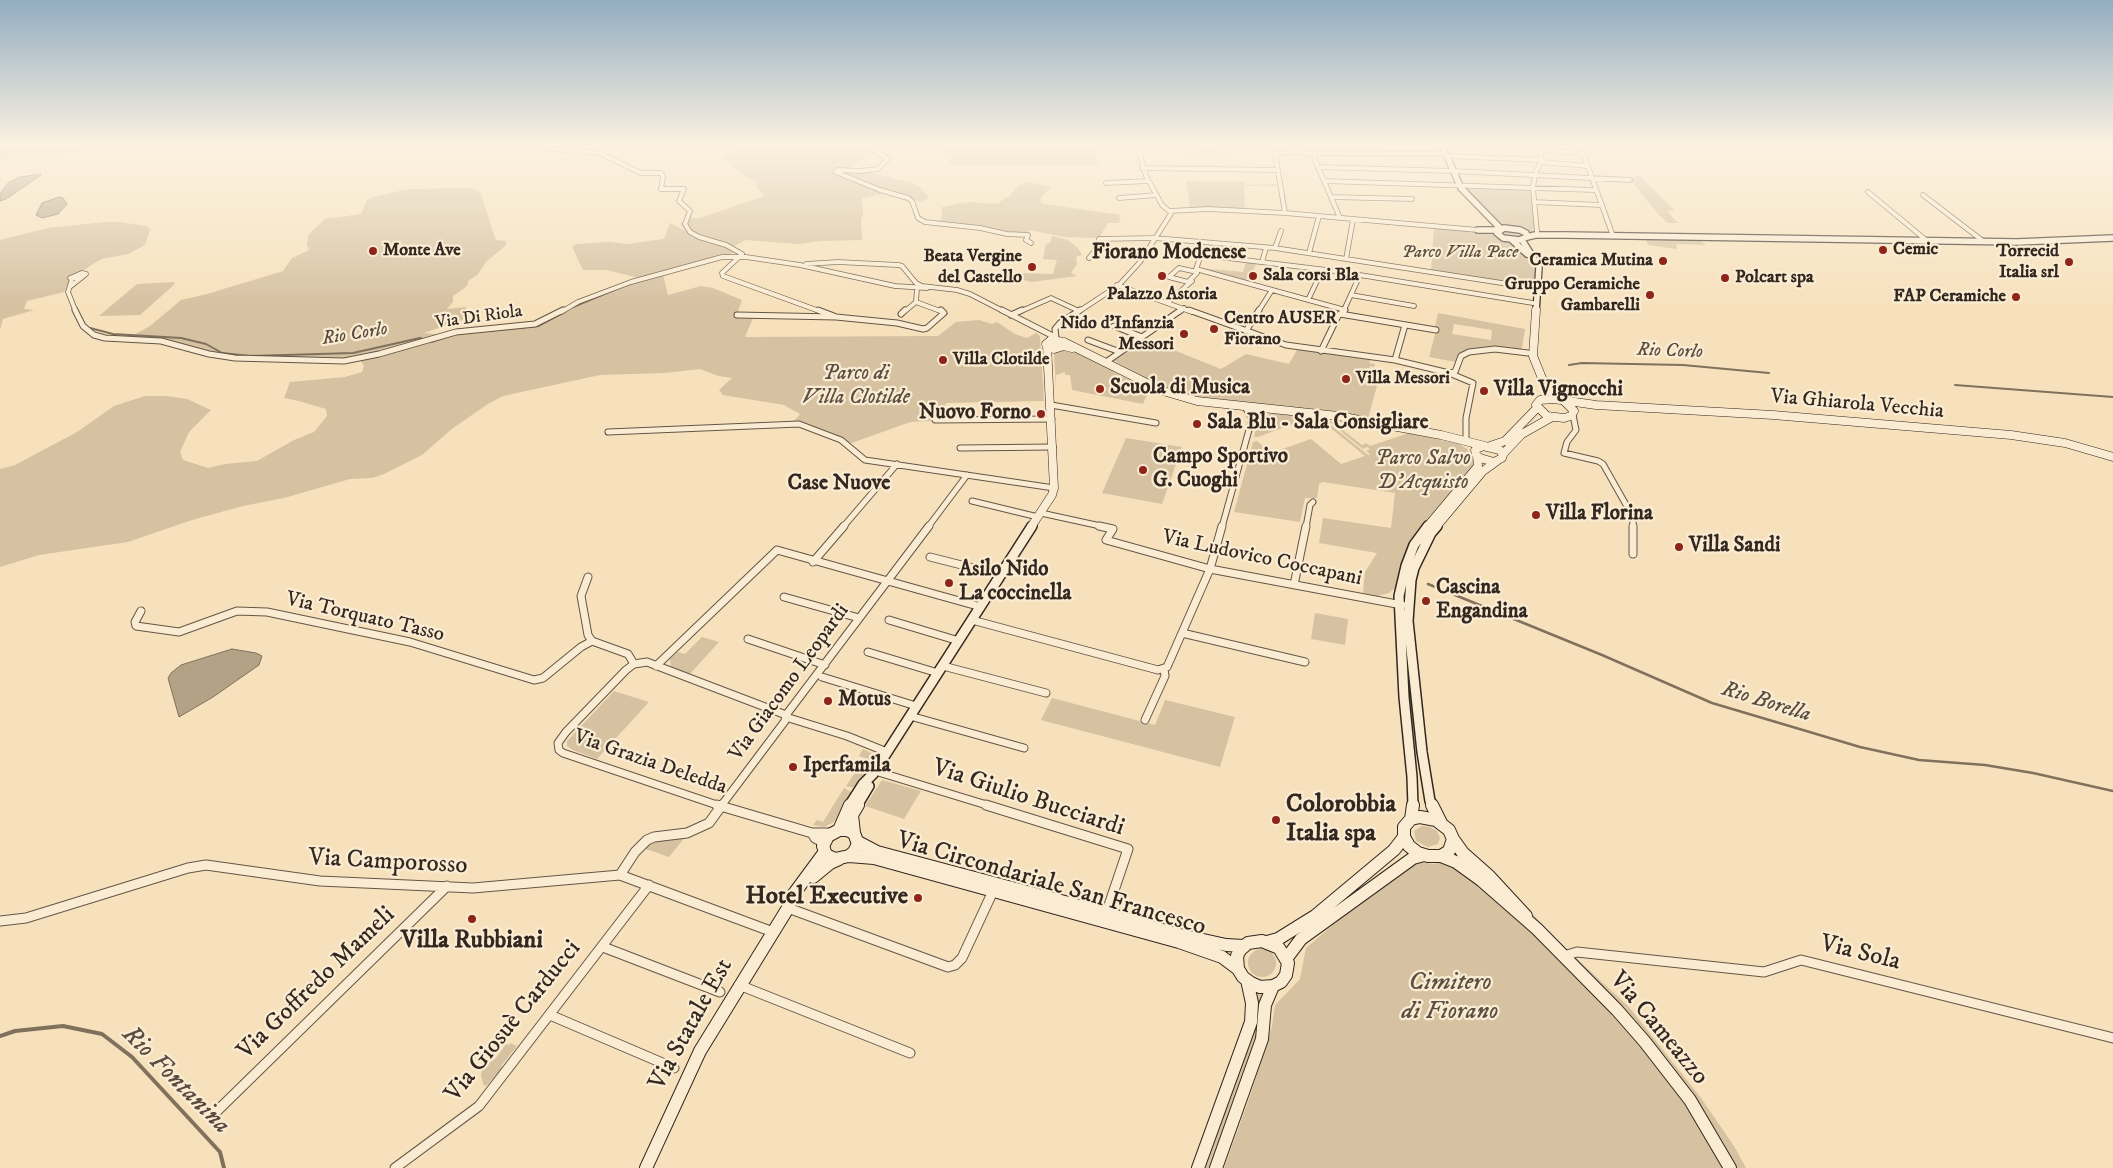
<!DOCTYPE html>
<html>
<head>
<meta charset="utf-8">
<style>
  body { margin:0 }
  canvas { display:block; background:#f7e1bc }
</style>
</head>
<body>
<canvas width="2113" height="1168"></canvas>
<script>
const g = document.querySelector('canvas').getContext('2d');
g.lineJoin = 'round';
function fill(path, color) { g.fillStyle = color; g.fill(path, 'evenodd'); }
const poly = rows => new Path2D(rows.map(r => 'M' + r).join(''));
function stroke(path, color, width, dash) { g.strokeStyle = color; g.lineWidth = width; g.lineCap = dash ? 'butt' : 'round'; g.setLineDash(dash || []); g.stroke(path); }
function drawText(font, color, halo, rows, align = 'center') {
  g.font = font + ' "IM FELL DW Pica",serif'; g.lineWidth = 4.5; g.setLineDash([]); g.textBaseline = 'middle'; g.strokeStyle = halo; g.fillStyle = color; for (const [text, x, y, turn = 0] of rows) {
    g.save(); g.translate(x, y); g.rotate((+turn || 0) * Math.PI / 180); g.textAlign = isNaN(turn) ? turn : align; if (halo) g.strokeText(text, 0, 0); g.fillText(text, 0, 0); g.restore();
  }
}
fill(poly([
  [0,145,121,145,91,151,0,160],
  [733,145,866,145,870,147,870,156,848,169,873,173,918,185,928,196,927,199,921,202,887,193,862,198,863,214,861,220,862,240,821,241,799,244,745,240,730,249,734,252,730,255,717,260,663,274,668,295,701,286,713,288,742,300,736,317,753,318,745,337,938,336,956,322,979,320,992,324,997,322,1015,334,1027,338,1036,333,1040,336,1044,401,946,403,940,419,935,417,931,418,931,421,910,422,849,444,830,432,796,422,794,421,800,414,784,405,723,395,719,390,732,378,718,376,700,369,665,373,600,375,503,396,488,404,453,428,422,455,384,474,372,478,350,479,284,498,243,506,192,520,128,542,39,555,0,567,0,469,15,465,77,432,114,406,145,396,167,396,187,399,211,410,189,432,180,452,183,460,208,468,225,464,257,461,294,440,314,432,327,416,326,409,299,401,284,398,290,382,345,377,362,372,364,366,359,358,256,359,206,351,178,343,125,340,150,326,181,300,207,294,283,271,292,258,309,250,307,245,308,235,325,219,361,214,367,200,373,197,408,189,468,188,476,190,481,194,494,235,496,240,506,241,506,245,486,262,478,274,468,281,467,286,453,296,453,302,447,309,466,307,465,319,424,333,444,335,541,323,591,297,643,279,606,270,583,270,572,247,576,244,609,242,628,244,664,239,670,223,688,232,680,224,685,219,700,218,765,196,756,187,756,181,747,178,724,159,724,156,731,152],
  [929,145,1096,145,1098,165,950,165,948,159],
  [1140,145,1291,145,1291,147,1218,146,1219,152,1231,152,1232,158,1187,157,1186,151,1201,151,1200,146],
  [1296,145,1415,145,1416,146,1378,146,1382,153,1300,153],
  [1636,175,1640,176,1675,211,1667,211,1678,223,1668,223,1659,215,1629,178,1637,178],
  [1186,181,1245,182,1246,185,1276,184,1277,186,1244,186,1245,210,1190,207],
  [1027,182,1049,186,1050,189,1043,195,1040,201,1044,204,1121,215,1119,223,1108,223,1099,238,1064,237,1030,230,1024,234,1018,235,990,228,938,225,942,216,942,207,969,202,997,204,1010,195,1019,185],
  [1462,186,1533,188,1540,234,1524,235,1523,246,1533,259,1537,274,1536,288,1431,272,1434,228,1502,232],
  [105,222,118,222,147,226,150,230,145,245,128,254,102,259,93,264,71,279,64,292,27,301,24,309,34,310,3,319,0,330,0,240,48,228],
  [1052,236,1068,240,1078,248,1082,255,1076,257,1077,264,1071,273,1077,276,1032,282,1011,277,999,269,1019,273,1053,274,1057,260,1043,259,1046,244,1050,243],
  [1646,239,1700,240,1706,245,1676,244,1677,249,1648,245],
  [1246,262,1256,264,1251,275,1244,281,1199,268,1243,272],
  [173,282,175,284,140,315,99,316,137,284],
  [1438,313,1525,329,1522,348,1518,350,1498,347,1472,350,1459,354,1456,362,1429,357,1436,331,1435,327],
  [1454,324,1492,330,1491,340,1452,334],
  [1146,339,1221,369,1246,354,1289,364,1297,350,1371,358,1369,363,1375,364,1374,367,1370,366,1369,370,1381,372,1368,418,1357,415,1313,410,1312,408,1306,409,1222,402,1167,389,1114,361],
  [1066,349,1072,350,1111,368,1112,371,1140,386,1143,384,1150,388,1143,404,1072,390,1070,375,1065,375,1065,372,1056,375,1056,387,1054,353],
  [1272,413,1311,416,1312,417,1258,437,1254,437,1259,419],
  [1321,417,1368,455,1370,454,1366,451,1370,449,1367,447,1363,449,1323,417,1327,418,1362,445,1366,443,1370,446,1409,433,1459,444,1467,449,1474,458,1474,466,1405,557,1395,588,1389,593,1377,596,1363,593,1365,572,1377,553,1319,543,1323,518,1391,528,1395,493,1323,482,1319,484,1317,498,1305,498,1300,522,1234,512,1253,442,1257,441,1271,453,1311,439,1341,464,1365,456,1322,421],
  [1126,438,1182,447,1162,504,1102,493],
  [1315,613,1348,619,1345,645,1311,639],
  [702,637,719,642,690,674,671,667,670,659,678,652,685,654],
  [614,691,649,702,597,759,573,750,567,746,567,741],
  [1052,698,1155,725,1165,700,1235,717,1220,767,1041,720],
  [863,749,873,754,875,760,856,788,846,786,865,758,859,756],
  [882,780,921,791,904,819,865,806],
  [844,788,853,793,834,822,824,827,813,825,817,820,823,822],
  [1422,826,1430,827,1437,831,1440,838,1438,844,1428,847,1416,841,1414,831],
  [686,836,669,857,643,848,652,841],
  [1471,853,1485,863,1560,943,1629,1007,1701,1098,1734,1146,1746,1168,1224,1168,1250,1096,1272,1026,1275,1005,1300,979,1306,948,1343,916,1417,862,1434,864],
  '1248 963a14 14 0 1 1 28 0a14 14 0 1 1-28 0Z',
  [1254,993,1263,995,1257,1038,1210,1168,1205,1168,1252,1037,1255,1024],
  [510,1043,517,1046,501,1066,503,1068,487,1085,484,1086,481,1076,482,1069,496,1058,506,1044,509,1045]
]), '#d6c1a1');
const water = poly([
  [41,174,41,175,6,199,0,201,0,194,8,183,20,177,41,174],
  [59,197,63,198,67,204,58,214,42,218,36,215,42,203,59,197],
  [232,649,256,653,262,656,259,665,213,697,179,717,168,678,171,673,181,665,232,649]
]);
fill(water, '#b4a287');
stroke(water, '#80715d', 1);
stroke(poly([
  [573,307,614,290],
  [90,328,113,334,181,338,206,344,222,353,250,356,353,353,420,338,431,342,453,335],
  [486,331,538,326,564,312],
  [1569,365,1582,363,1683,365,1769,373],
  [1955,385,2113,397]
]), '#80715d', 2);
stroke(poly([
  [1428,584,1602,655,1712,703,1860,747,1919,760,1985,765,2033,773,2113,791]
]), '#80715d', 2.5);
stroke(poly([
  [0,1036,15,1031,63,1026,102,1034,132,1057,220,1152,224,1168]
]), '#80715d', 4);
const streetFar3 = poly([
  [483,145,494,148,532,147,599,153,641,173,661,173,663,177,661,189,684,189,679,201,690,211,685,224,690,232,699,237,726,245,742,254,739,257],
  [864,145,888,159,878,169,860,171,838,170,836,172,880,190,908,198,912,201,918,218,925,222,980,228,1007,234,1028,235,1026,240,1031,243],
  [1137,145,1146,176,1162,205,1169,211,1208,209,1285,213,1478,230],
  [1294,145,1297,151,1303,153,1446,154],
  [1514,145,1539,146],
  [2104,145,2113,146],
  [1541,150,1583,153,1613,236],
  [1312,153,1340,218],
  [1447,156,1542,160],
  [1541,162,1587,166],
  [1318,167,1454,171,1630,180],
  [1142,168,1278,170],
  [1324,181,1594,190],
  [1106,183,1148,181],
  [1868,192,1926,240],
  [1923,195,1983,241],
  [1331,197,1412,199],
  [1119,198,1157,195],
  [1534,202,1600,205],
  [1285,213,1275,153,1299,152],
  [1537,232,1533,188,1535,174,1542,160,1538,145],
  [1275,248,1281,231],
  [1309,253,1319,216],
  [739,257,722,273,723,276,822,312],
  [1089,258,1097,248,1099,239,1154,238,1275,248,1534,288],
  [1346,259,1353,220],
  [1262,262,1266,248],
  [806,264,838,262,898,265,902,266,916,283,922,286,957,290,970,294,1005,312],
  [1179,268,1197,272,1197,273,1188,282,1169,277,1179,268],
  [82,273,86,274,81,278,70,278,82,273],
  [72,279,68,292,76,312],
  [1117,285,1192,312],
  [71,286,81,278],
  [1351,295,1414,306],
  [1308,300,1317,281],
  [916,302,943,312],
  [1167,303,1192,281],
  [1345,310,1196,269,1201,255,1203,255,1335,271,1533,303],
  [561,312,578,302,631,282,722,257,746,257,800,265,895,286,927,288],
  [904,312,916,302,917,288],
  [1019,312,1051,298,1079,311],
  [1078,312,1119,285,1140,262,1172,212],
  [1179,312,1184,308],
  [1258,312,1272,290],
  [1343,312,1360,275]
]);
const streetFar2 = poly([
  [75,310,83,326,94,335,105,338,161,341,209,354,235,358,344,361,379,354,456,332,535,324,563,310],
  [818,310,834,316],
  [1002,310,1055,337],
  [1189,310,1286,345,1395,360,1449,373,1473,383,1466,418,1466,441],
  [901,314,905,310],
  [1340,314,1436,330],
  [737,315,836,317,897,323,923,329,927,328,944,313,941,310],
  [1011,315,1022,310],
  [1114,326,1142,337],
  [1246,331,1259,310],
  [1056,338,1055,329,1060,323,1080,310],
  [1088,340,1120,352],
  [1321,351,1338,316,1345,310],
  [1395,360,1405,325],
  [1106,362,1181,310],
  [1449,373,1455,372,1461,356,1469,352,1495,349,1528,353],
  [1051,405,1156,423],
  [1245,407,1252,419],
  [1573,415,1576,430,1567,442,1564,453,1598,461,1603,464,1633,517,1633,527],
  [935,420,1052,419],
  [608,432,799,424,841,440,865,460,1054,488],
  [960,448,1053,447],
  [972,501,1038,517],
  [1041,513,1105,527],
  [843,527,897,464],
  [928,527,967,475],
  [1222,527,1252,419,1262,409],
  [1306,527,1310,505,1313,502]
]);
const streetFar1 = poly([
  [1099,526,1113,529,1106,540,1210,569,1402,605],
  [1633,526,1633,554],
  [930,557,1001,575],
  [813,562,844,526],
  [588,577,581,596,588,635,592,641,628,654,634,664],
  [1294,585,1306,526],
  [784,597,859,618],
  [141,611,135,622,136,626,179,632,237,611,267,612,410,642,534,680,543,678,581,647,592,641],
  [889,620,959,641],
  [972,620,1158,670,1167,667,1210,569,1222,526],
  [1182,633,1305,662],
  [748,639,825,665],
  [868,652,938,673],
  [656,666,777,550,981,607],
  [943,666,1046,693],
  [822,677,916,706],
  [910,716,1024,748],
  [1145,720,1165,676,1164,669],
  [875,771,990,806],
  [720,806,563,753,559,750,558,743,566,732,626,670,634,664,647,662,786,715,789,718,847,736,887,752],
  [721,806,785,721,786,715,929,526]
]);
const street = poly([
  [717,805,812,833,831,833],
  [986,805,1128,849,1106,914],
  [812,833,815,838,823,842],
  [620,875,635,852,647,840,654,837,687,833,709,823,722,805],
  [788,908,948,967,955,965,962,958,994,889],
  [0,921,26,918,188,868,206,865,320,881,473,888,620,875,773,932],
  [603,947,720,992],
  [1564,956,1577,952,1764,972,1801,960,2113,1038],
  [739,985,910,1053],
  [550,1015,674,1068],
  [216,1112,447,886],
  [395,1168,479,1106,649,885]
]);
const secondaryFar3 = poly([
  [1442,145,1461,188,1501,229],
  [1504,228,1520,230,1526,233,1527,237,1519,240,1503,238,1497,233,1504,228],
  [1478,230,1498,230],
  [1527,237,1535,235,1565,235,2017,242,2113,238],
  [1512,240,1527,254],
  [1522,240,1539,267,1536,312]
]);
const secondaryFar2 = poly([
  [1536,310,1533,356,1546,388,1560,399],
  [1051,340,1064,342,1064,346,1054,349,1046,344,1051,340],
  [1064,342,1163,391,1197,401,1338,416,1441,435,1485,446],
  [1064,346,1072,348],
  [1565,402,1574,411,1571,416,1564,418,1547,416,1536,405,1540,400,1554,399,1596,405,1773,415,2011,435,2065,443,2113,457],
  [1483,446,1500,450,1503,455,1502,458,1494,462,1480,458,1476,455,1475,450,1483,446],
  [1490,446,1505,441,1537,408],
  [1503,454,1522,434,1552,417],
  [1031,527,1052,495,1054,488,1047,346],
  [1427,527,1478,466,1477,456],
  [1436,527,1483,471,1497,461]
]);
const secondaryFar1 = poly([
  [849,806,863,784,873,774,1032,526],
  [857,806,869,786],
  [1413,806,1412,777,1404,697,1399,596,1406,566,1414,545,1428,526],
  [1433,806,1430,801,1422,752,1408,621,1411,580,1414,568,1431,533,1437,526]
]);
const secondary = poly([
  [1432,805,1441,823],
  [1420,817,1436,820,1449,830,1453,839,1449,851,1441,856,1428,856,1418,853,1409,846,1404,837,1404,827,1411,819,1420,817],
  [1411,819,1413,805],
  [839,830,850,805],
  [839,830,847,830,854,833,858,844,854,852,849,856,835,859,826,855,823,846,828,836,839,830],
  [854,833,852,815,858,805],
  [1453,839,1463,853,1489,876,1526,916],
  [858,842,877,852,1106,913,1176,934,1226,945,1244,946],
  [849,856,874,858,1179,942,1222,957,1238,969],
  [1441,856,1456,862,1481,880,1537,929,1617,1010,1645,1042,1690,1100,1730,1168],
  [813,877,830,863,839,859],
  [1262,941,1279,948,1288,963,1286,975,1281,982,1273,986,1260,987,1251,983,1243,977,1238,969,1237,956,1240,950,1248,943,1262,941],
  [1267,942,1278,939,1315,916,1394,850,1404,837],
  [1286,959,1301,939,1413,858,1424,855],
  [646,1168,700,1051,788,908,793,895,824,853],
  [1198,1168,1251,1022,1252,1003,1247,980],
  [1216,1168,1262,1039,1265,1005,1273,986]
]);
stroke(streetFar3, '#645646', 5.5);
stroke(streetFar2, '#645646', 7);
stroke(streetFar1, '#645646', 9);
stroke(street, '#645646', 11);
stroke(secondaryFar3, '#33271f', 8);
stroke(secondaryFar2, '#33271f', 9);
stroke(secondaryFar1, '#33271f', 12);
stroke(secondary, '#33271f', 14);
stroke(streetFar3, '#faecd3', 4);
stroke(streetFar2, '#faecd3', 5);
stroke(streetFar1, '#faecd3', 7);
stroke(street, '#faecd3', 9);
stroke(secondaryFar3, '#faecd3', 5.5);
stroke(secondaryFar2, '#faecd3', 8);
stroke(secondaryFar1, '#faecd3', 9);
stroke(secondary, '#faecd3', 12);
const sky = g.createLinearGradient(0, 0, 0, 308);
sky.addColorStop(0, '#93adc1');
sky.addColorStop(0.47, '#fbf2e1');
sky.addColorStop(1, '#fbf2e100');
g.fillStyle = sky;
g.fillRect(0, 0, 2113, 308);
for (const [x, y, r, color] of [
  [1883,250,5,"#8f2418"],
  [373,251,5,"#8f2418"],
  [1663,261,5,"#8f2418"],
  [2069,262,5,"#8f2418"],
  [1032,267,5,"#8f2418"],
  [1162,276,5,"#8f2418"],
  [1253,276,5,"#8f2418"],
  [1725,278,5,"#8f2418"],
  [1650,295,5,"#8f2418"],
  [2016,297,5,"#8f2418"],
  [1214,329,5,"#8f2418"],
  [1184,334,5,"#8f2418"],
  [943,360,5,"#8f2418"],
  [1346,379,5,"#8f2418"],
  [1100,389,5,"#8f2418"],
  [1484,391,5,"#8f2418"],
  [1041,414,5,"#8f2418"],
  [1197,424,5,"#8f2418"],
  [1143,470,5,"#8f2418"],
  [1536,515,5,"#8f2418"],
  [1679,547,5,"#8f2418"],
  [949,583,5,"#8f2418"],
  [1426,601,5,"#8f2418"],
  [828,701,5,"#8f2418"],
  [793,767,5,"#8f2418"],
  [1276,820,5,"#8f2418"],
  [918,898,5,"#8f2418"],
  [472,919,5,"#8f2418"]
]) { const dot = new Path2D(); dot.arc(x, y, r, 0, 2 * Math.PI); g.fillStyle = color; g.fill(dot); stroke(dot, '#faecd3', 2); }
drawText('bold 18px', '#33271f', '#faecd3', [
  ["Cemic",1893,250],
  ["Monte Ave",383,251],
  ["Torrecid",2059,252,"right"],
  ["Italia srl",2059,273,"right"],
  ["Beata Vergine",1022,257,"right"],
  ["del Castello",1022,278,"right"],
  ["Ceramica Mutina",1653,261,"right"],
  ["Sala corsi Bla",1263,276],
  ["Polcart spa",1735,278],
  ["Gruppo Ceramiche",1640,285,"right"],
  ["Gambarelli",1640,306,"right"],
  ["Palazzo Astoria",1162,295,"center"],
  ["FAP Ceramiche",2006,297,"right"],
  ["Centro AUSER",1224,319],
  ["Fiorano",1224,340],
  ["Nido d’Infanzia",1174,324,"right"],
  ["Messori",1174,345,"right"],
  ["Villa Clotilde",953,360],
  ["Villa Messori",1356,379]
], 'left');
drawText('italic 18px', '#5c4e40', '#faecd3', [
  ["Parco Villa Pace",1460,253]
]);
drawText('18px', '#33271f', '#faecd3', [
  ["Via Di Riola",479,318,-8]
]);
drawText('italic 19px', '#5a4c3e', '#faecd3', [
  ["Rio Corlo",355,335,-9],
  ["Rio Corlo",1670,352,2]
]);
drawText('bold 21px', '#33271f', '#faecd3', [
  ["Fiorano Modenese",1169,254]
]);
drawText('italic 21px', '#5c4e40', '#faecd3', [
  ["Parco di",856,375],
  ["Villa Clotilde",856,399],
  ["Parco Salvo",1423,460],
  ["D’Acquisto",1423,484]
]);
drawText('bold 21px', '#33271f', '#faecd3', [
  ["Scuola di Musica",1110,389],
  ["Villa Vignocchi",1494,391],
  ["Nuovo Forno",1031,414,"right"],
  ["Sala Blu - Sala Consigliare",1207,424],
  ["Campo Sportivo",1153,458],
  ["G. Cuoghi",1153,482],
  ["Villa Florina",1546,515],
  ["Villa Sandi",1689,547],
  ["Asilo Nido",959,571],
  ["La coccinella",959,595],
  ["Cascina",1436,589],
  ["Engandina",1436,613],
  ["Motus",838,701],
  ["Iperfamila",803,767]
], 'left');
drawText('21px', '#33271f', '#faecd3', [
  ["Via Ghiarola Vecchia",1857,405,5],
  ["Via Ludovico Coccapani",1262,559,12],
  ["Via Torquato Tasso",365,618,13],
  ["Via Giacomo Leopardi",790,683,-54],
  ["Via Grazia Deledda",650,763,19]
]);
drawText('bold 22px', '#33271f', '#faecd3', [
  ["Case Nuove",839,484]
]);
drawText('italic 22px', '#5a4c3e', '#faecd3', [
  ["Rio Borella",1766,703,17]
]);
drawText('25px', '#33271f', '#faecd3', [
  ["Via Giulio Bucciardi",1028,799,18],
  ["Via Camporosso",388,863,3],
  ["Via Circondariale San Francesco",1051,885,16],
  ["Via Sola",1860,954,14],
  ["Via Goffredo Mameli",317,984,-44],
  ["Via Giosuè Carducci",514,1022,-51],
  ["Via Statale Est",692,1025,-61],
  ["Via Cameazzo",1658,1029,50]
]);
drawText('bold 25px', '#33271f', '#faecd3', [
  ["Colorobbia",1286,806],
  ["Italia spa",1286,835],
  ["Hotel Executive",908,898,"right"],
  ["Villa Rubbiani",472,942,"center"]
], 'left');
drawText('italic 25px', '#5c4e40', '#faecd3', [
  ["Cimitero",1450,984],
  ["di Fiorano",1450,1013]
]);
drawText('italic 26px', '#5a4c3e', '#faecd3', [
  ["Rio Fontanina",175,1081,45]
]);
</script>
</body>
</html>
